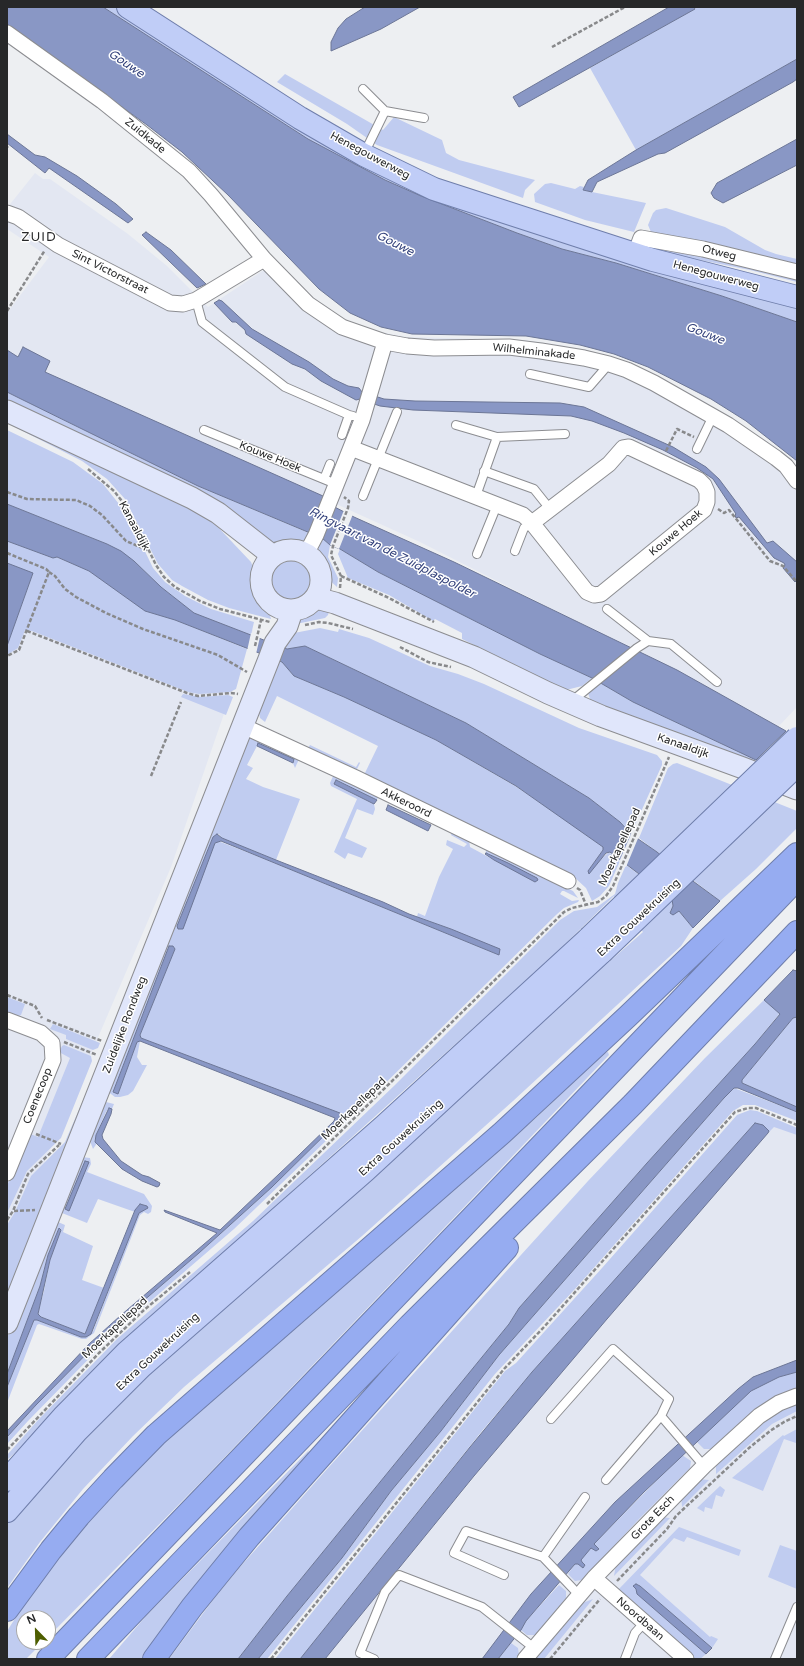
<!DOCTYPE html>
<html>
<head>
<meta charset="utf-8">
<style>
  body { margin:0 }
  #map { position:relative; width:804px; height:1666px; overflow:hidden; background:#edeff2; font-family:"Varela Round",sans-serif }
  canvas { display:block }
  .frame { position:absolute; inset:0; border:8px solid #272829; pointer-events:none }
  .north { position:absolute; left:16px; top:1610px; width:40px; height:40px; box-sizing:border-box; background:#fff; border:1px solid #a9a9a9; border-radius:50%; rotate:337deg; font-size:11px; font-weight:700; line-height:16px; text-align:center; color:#272829 }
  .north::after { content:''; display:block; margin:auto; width:14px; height:18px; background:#4e5e00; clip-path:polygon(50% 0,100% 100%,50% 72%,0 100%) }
</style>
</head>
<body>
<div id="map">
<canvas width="804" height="1666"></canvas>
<div class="frame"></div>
<div class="north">N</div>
</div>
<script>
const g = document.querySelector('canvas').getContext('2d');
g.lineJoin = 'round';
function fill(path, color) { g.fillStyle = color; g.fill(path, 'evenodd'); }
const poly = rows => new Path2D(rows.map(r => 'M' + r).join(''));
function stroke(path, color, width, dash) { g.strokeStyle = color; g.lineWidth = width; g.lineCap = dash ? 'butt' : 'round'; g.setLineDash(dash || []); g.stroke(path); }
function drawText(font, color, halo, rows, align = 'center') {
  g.font = font + ' "Varela Round",sans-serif'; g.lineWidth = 3; g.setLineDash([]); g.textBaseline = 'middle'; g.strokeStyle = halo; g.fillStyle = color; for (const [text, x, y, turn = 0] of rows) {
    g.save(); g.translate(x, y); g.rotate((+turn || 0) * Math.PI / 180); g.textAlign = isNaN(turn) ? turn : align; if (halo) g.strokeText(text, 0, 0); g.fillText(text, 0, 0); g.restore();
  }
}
fill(poly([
  [35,173,43,179,50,179,128,234,167,266,208,307,273,264,310,296,337,316,369,330,406,337,522,340,561,345,601,356,639,369,676,386,707,403,773,449,797,472,797,707,778,727,679,673,420,542,312,493,7,361,7,313,49,257,7,229,7,208],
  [7,538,253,630,171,867,7,1250],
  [773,1124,797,1132,797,1659,325,1659,585,1342]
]), '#e3e7f2');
fill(poly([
  [103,7,115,7,314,134,772,299,797,309,797,322,722,296,616,263,562,249,517,233,421,196,385,180,308,139],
  [698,7,797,7,797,59,636,150,590,68],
  [285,74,383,130,394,117,442,140,446,153,459,160,535,180,525,190,523,198,377,145,347,124,277,82],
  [551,183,575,189,580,186,584,187,583,190,592,192,646,203,634,232,585,220,535,202,534,194,545,184],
  [666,208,725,227,765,250,776,254,797,259,797,267,651,232,648,225,653,213,656,210],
  [646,246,698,252,797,278,797,282,750,270,660,252],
  [7,392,198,486,309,533,306,537,308,538,299,543,273,547,7,404],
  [7,418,205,516,216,525,251,562,255,572,257,590,262,600,268,608,271,619,229,608,208,600,182,586,172,580,158,564,125,499,107,479,82,461,7,423],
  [7,430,73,462,103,484,127,514,153,568,165,582,185,596,211,609,254,622,251,635,194,613,161,587,134,561,107,544,7,504],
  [322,538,330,545,328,557,338,578,337,587,326,577,319,558,318,545,319,542,321,543],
  [7,541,52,558,56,557,89,571,145,611,175,620,247,649,236,689,230,692,199,694,188,692,32,631,25,630,18,648,7,655,7,646,33,574,7,563],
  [340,549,378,572,540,654,592,678,582,686,562,691,546,684,524,670,462,639,462,633,435,619,433,621,389,595,348,578,338,554],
  '272 580a19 19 0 1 1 38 0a19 19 0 1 1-38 0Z',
  [316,606,331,606,328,615,325,618,296,624,297,617],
  [320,628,338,632,339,629,369,638,430,666,458,674,484,684,579,728,657,755,662,761,662,765,631,834,620,822,589,798,466,723,305,646,287,649,282,646,294,633],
  [277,660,282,662,294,676,344,697,436,740,515,786,556,813,604,847,603,850,588,871,609,852,620,861,609,886,600,896,592,901,586,888,574,877,364,775,378,746,277,696,265,722,260,718,259,713],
  [601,683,633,702,756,760,751,764,592,705,588,693],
  [183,694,201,697,228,695,233,697,226,715,181,697],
  [251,737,300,757,295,768,293,763,294,760,257,746,247,765,253,768,246,779,263,787,300,799,276,860,222,838,219,834,213,837,177,926,215,843,218,841,257,856,499,955,451,929,417,917,418,913,425,916,439,877,453,849,446,845,447,840,464,847,467,844,451,835,452,832,469,840,470,847,494,860,502,860,486,853,486,848,573,891,578,898,564,891,562,891,560,894,572,901,579,900,578,902,564,908,556,915,352,1116,234,1229,117,1330,28,1421,7,1444,7,1437,36,1405,113,1327,199,1253,272,1187,341,1119,339,1113,141,1038,140,1035,175,949,173,946,169,946,113,1092,118,1093,137,1042,139,1041,140,1041,137,1057,142,1065,147,1065,133,1091,128,1095,120,1097,115,1097,107,1091,246,741],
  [310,745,356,767,359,762,360,763,356,771,308,748],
  [677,763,797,811,797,828,756,869,720,901,639,838,668,768,673,764],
  [334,774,378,797,377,800,336,780,334,784,374,804,375,809,373,815,357,809,345,838,367,848,362,858,348,853,345,859,334,852,357,799,331,786,330,783],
  [626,865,672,899,673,906,670,912,679,911,693,928,681,946,513,1101,362,1236,184,1387,133,1436,83,1489,40,1542,7,1588,7,1522,24,1500,157,1361,193,1337,231,1303,254,1276,607,959,610,961,643,932,614,898,614,896,551,958,231,1246,139,1326,80,1383,61,1402,63,1405,34,1436,7,1460,7,1455,39,1419,117,1339,253,1221,395,1085,560,920,574,911,597,907,615,894,618,883],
  [7,997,25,1004,21,1015,17,1016,7,1012],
  [764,1000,780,1013,755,1044,647,1163,519,1308,509,1324,287,1596,238,1659,169,1659,213,1600,240,1567,328,1468,588,1181,705,1058],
  [797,1017,797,1107,742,1083,742,1080,793,1018],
  [53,1024,100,1043,98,1048,93,1050,66,1039,66,1035,50,1029],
  [64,1045,91,1056,92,1061,61,1138,27,1171,7,1213,7,1186,28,1133,38,1137,70,1058,59,1052,62,1046],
  [608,1052,609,1055,467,1204,199,1484,54,1631,48,1637,48,1618,24,1618,24,1642,43,1642,26,1659,7,1659,7,1631,20,1611,57,1559,108,1499,151,1455,222,1390,537,1117,604,1053],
  [734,1088,797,1112,797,1121,755,1105,743,1105,733,1111,575,1289,495,1374,267,1659,258,1659,342,1558,391,1491,441,1431,499,1355,724,1098],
  [87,1091,92,1093,7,1301,7,1225,15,1212,31,1176,65,1142],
  [103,1102,106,1102,114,1104,112,1109,109,1108,106,1112,96,1135,95,1142,97,1143,93,1149,90,1141],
  [750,1110,757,1111,797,1128,797,1135,774,1127,768,1133,769,1131,755,1123,532,1372,482,1431,300,1659,275,1659,505,1371,516,1363,602,1268,737,1115],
  [82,1157,90,1158,91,1164,87,1172,144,1194,152,1206,151,1212,148,1214,144,1212,140,1215,94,1333,86,1339,82,1339,42,1325,39,1324,37,1325,7,1403,7,1387,34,1320,37,1320,81,1337,93,1331,139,1213,147,1206,140,1204,135,1212,98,1199,87,1223,62,1213,59,1208],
  [58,1222,65,1225,63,1232,93,1246,82,1280,104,1288,85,1334,39,1316,38,1312,44,1291,50,1260,61,1230,59,1228,48,1255,40,1286,7,1374,7,1338,53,1223],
  [797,1372,797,1388,773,1399,749,1416,711,1449,704,1449,697,1442,751,1391,779,1377],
  [797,1403,797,1411,772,1424,716,1474,716,1462,737,1444,766,1420,785,1408],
  [797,1429,796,1443,784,1439,763,1491,732,1478,783,1435,784,1436],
  [309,1450,306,1460,174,1616,143,1659,109,1659,146,1616],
  [682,1455,691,1461,690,1468,639,1519,582,1580,575,1581,568,1574,575,1564,578,1564,583,1568,585,1565,582,1562,581,1560,591,1547,596,1551,599,1549,594,1544],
  [698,1479,709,1480,682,1507,681,1495],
  [720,1486,725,1490,722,1497,716,1495,712,1509,705,1507,704,1512,697,1508],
  [660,1517,670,1518,614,1576,616,1564],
  [679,1527,741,1550,739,1556,687,1537,684,1542,674,1538,640,1575,710,1637,711,1636,718,1639,712,1648,640,1586,636,1584,634,1586,636,1589,637,1594,706,1654,700,1659,694,1659,618,1590],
  [780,1545,797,1551,797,1589,768,1577],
  [559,1585,566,1591,566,1598,536,1635,527,1635,521,1630,526,1621],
  [593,1599,544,1659,533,1659,580,1604],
  [511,1643,518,1648,519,1655,516,1659,498,1659]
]), '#c0ccf0');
const water = poly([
  [7,7,103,7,308,139,385,180,421,196,517,233,562,249,616,263,722,296,797,322,797,461,746,421,711,399,648,367,614,354,580,345,526,336,412,334,381,327,350,313,319,289,228,195,182,152,147,125,7,24,7,7],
  [365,7,420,7,381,29,331,51,331,42,338,28,346,19,365,7],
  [669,7,694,7,695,9,519,107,513,97,669,7],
  [797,59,797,79,793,82,665,153,658,154,597,182,592,192,583,190,588,180,636,150,797,59],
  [7,134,35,155,45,157,77,176,116,204,133,219,128,223,49,168,45,173,7,143,7,134],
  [797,139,797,165,723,203,714,198,711,193,717,183,797,139],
  [146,232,171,250,206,284,197,288,142,235,146,232],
  [219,300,222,301,252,329,309,362,333,379,348,386,359,388,362,392,384,399,415,401,560,403,584,407,673,447,706,467,719,479,767,543,773,541,797,562,797,580,795,582,783,568,785,565,784,563,774,558,739,517,736,518,735,515,736,514,713,479,697,468,663,450,624,433,592,421,571,416,413,410,380,406,360,399,356,400,321,381,305,369,292,364,246,334,245,330,236,322,232,322,214,303,219,300],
  [23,347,50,361,45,372,323,496,323,501,354,517,454,562,677,670,786,731,756,760,633,702,592,678,540,654,378,572,340,549,330,545,322,538,198,486,19,398,7,392,7,350,18,357,23,347],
  [7,504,107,544,121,551,134,561,161,587,194,613,287,649,305,646,466,723,589,798,620,822,631,834,657,852,682,873,720,901,693,928,679,911,673,915,670,913,673,906,672,899,610,852,606,853,589,874,588,871,603,850,603,847,516,786,436,740,344,697,294,676,282,662,175,620,145,611,89,571,57,557,53,558,7,541,7,504],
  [7,563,33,573,7,646,7,563],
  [258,743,294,759,293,763,257,746,258,743],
  [336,780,377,800,374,804,334,784,336,780],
  [388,805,431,825,428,831,386,810,388,805],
  [217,834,222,838,276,860,383,902,409,914,451,929,500,949,499,955,221,841,215,843,183,929,178,929,177,926,213,837,217,834],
  [486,853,508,863,537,878,538,880,535,882,494,860,485,854,486,853],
  [169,946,173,946,175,949,140,1035,141,1038,340,1113,342,1117,341,1119,272,1187,199,1253,113,1327,36,1405,7,1437,7,1431,89,1344,120,1316,217,1233,165,1212,164,1210,220,1230,299,1155,334,1121,335,1118,140,1041,137,1042,118,1094,113,1092,169,946],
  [793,970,797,971,797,1017,793,1018,742,1080,742,1083,797,1107,797,1112,738,1088,734,1088,724,1098,499,1355,441,1431,391,1491,342,1558,258,1659,238,1659,287,1596,509,1324,519,1308,647,1163,755,1044,780,1014,764,1000,793,970],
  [109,1108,112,1109,111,1114,102,1135,103,1139,121,1161,142,1175,149,1177,160,1183,159,1186,157,1187,142,1181,122,1169,95,1142,96,1135,109,1108],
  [755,1123,763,1125,769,1131,768,1133,607,1319,474,1476,325,1659,300,1659,470,1447,532,1372,755,1123],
  [85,1161,89,1162,69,1211,65,1209,85,1161],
  [140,1204,147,1206,148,1208,139,1213,91,1334,86,1337,81,1337,37,1320,34,1320,7,1387,7,1374,40,1286,48,1255,59,1228,61,1230,50,1260,38,1314,41,1317,85,1334,135,1210,140,1204],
  [797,1360,797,1372,779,1377,751,1391,644,1492,594,1544,599,1549,596,1551,591,1548,581,1560,582,1562,585,1565,583,1568,578,1564,575,1564,526,1621,521,1630,498,1659,482,1659,531,1594,615,1502,738,1389,753,1377,797,1360],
  [636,1584,640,1586,712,1648,706,1654,637,1594,636,1589,633,1586,636,1584]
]);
fill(water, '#8997c5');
stroke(water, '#6c7696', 1);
fill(poly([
  [344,510,353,514,339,549,330,545],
  [251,633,260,637,256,654,247,651],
  [632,832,639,836,626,867,619,862]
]), '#edeff2');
const service = poly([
  [363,89,385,111,424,118],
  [364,154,385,111],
  [196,300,202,322,285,387,349,415],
  [530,374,589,387,609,364],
  [456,425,497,437],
  [204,430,336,484],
  [342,435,349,415,353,416],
  [697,449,713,416],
  [484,471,534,489,550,509],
  [324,479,330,464],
  [363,496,397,412],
  [476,496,497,437,565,434],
  [515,551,524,528,532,523],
  [477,554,497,505],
  [607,609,648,641,671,644,717,682],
  [572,701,637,648,648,641],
  [661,1416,704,1466],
  [551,1419,613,1349,669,1399,661,1416,606,1480],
  [543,1557,585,1497],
  [504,1575,454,1553,466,1531,543,1557,579,1595],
  [374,1659,360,1653,385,1592,399,1575,482,1607,534,1648],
  [625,1659,635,1633,644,1623],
  [775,1659,797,1607]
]);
const minor = poly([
  [7,33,102,101,189,171,211,195,264,259,308,304,342,327,385,342,407,346,434,348,509,347,541,351,584,358,609,364,627,370,654,383,728,425,776,458,786,466,797,481],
  [7,213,18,217,58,245,170,303,183,304,196,300,264,259],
  [635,254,641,238,703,249,797,272],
  [351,448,523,515,532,523,587,592,594,595,601,594,704,510,707,502,707,492,704,485,699,480,629,447,623,448,609,464,532,523],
  [306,554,316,535,362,420,385,342],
  [243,726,356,778,568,881],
  [7,1020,41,1033,52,1043,53,1060,7,1173],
  [594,1578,686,1659],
  [525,1659,594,1578,704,1466,759,1416,779,1403,797,1396]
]);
const secondary = poly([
  [7,411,192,498,218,513,273,556],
  '261 580a30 30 0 1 1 60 0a30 30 0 1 1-60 0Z',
  [316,598,335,603,474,657,548,693,601,716,743,768,797,789],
  [7,1323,269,659,275,643,287,626,292,611]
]);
const primary = poly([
  [128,7,300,118,364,155,434,189,653,260,797,297],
  [7,1480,63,1417,127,1352,384,1126,589,938],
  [7,1511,76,1432,141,1367,366,1170,602,952]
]);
const motorway = poly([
  [7,1610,51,1550,79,1516,113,1479,156,1435,502,1133,628,1016,797,854],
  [48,1659,797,879],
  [88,1659,410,1325,633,1104,797,932],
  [154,1659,192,1607,249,1537,507,1248]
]);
stroke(service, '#8c8d91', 10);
stroke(minor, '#8c8d91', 17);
stroke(secondary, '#8c8d91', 23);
stroke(primary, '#6f7eab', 24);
stroke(motorway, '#6f7eab', 24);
stroke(poly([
  [552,47,625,7],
  [7,147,8,148],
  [7,311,45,250],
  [666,451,677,429,694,437],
  [88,469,114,491,125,505,137,526,156,565,164,577,175,587,200,601,220,609,270,622],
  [7,492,27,499,76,500,90,506,102,515,126,541,147,550],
  [718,509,724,513,729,510,770,561,783,566,797,582],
  [7,553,46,569,49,572,19,650,7,656],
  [49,572,55,576,65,589,76,597,106,613,143,629,218,655,247,672],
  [341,576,389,598,434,622],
  [340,588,341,576,331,555,333,546,348,508,349,501,344,497],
  [305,625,319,622,328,623,353,629],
  [27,631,187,693,198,696,231,693,238,694],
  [255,646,261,620],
  [400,647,428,662,451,667],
  [151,776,181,702],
  [577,888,580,890,586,905],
  [7,995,35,1006,42,1018],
  [47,1020,102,1041],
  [64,1042,97,1055],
  [36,1134,61,1144],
  [267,1204,564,912,572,908,598,902,606,896,613,886,669,757],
  [14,1211,35,1210],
  [7,1220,13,1211,28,1174,59,1145],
  [7,1450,99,1353,144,1310,190,1272],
  [617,1581,667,1529,676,1516,749,1448,770,1431,784,1422,797,1416],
  [271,1659,504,1369,544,1327,735,1112,748,1108,756,1108,797,1125],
  [550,1659,600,1599]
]), '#88898b', 2.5, [4, 2]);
stroke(service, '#fff', 8);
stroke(minor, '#fff', 15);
stroke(secondary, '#e0e6fb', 21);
stroke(primary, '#c0cdf7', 22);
stroke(motorway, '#96acf1', 22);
const primaryBridge = poly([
  [589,938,797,738],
  [602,952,797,765]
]);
stroke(primaryBridge, '#6f7eab', 24, []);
stroke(primaryBridge, '#c0cdf7', 22);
drawText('11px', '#272829', '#fff', [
  ["Zuidkade",145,136,39],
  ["Henegouwerweg",370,156,28],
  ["Otweg",719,253,14],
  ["Sint Victorstraat",110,272,27],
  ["Henegouwerweg",716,276,15],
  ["Wilhelminakade",534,352,6],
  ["Kouwe Hoek",270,457,22],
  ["Kanaaldijk",134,526,62],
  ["Kouwe Hoek",676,533,-40],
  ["Kanaaldijk",683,746,19],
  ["Akkeroord",406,803,26],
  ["Moerkapellepad",620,847,-65],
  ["Extra Gouwekruising",639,918,-43],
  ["Zuidelijke Rondweg",125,1025,-69],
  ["Coenecoop",38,1096,-68],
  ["Moerkapellepad",354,1109,-44],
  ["Extra Gouwekruising",401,1138,-42],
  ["Moerkapellepad",115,1328,-43],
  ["Extra Gouwekruising",158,1352,-43],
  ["Grote Esch",653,1518,-46],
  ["Noordbaan",640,1619,41]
]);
drawText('italic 12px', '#33417b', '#fff', [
  ["Gouwe",126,64,34],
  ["Gouwe",395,244,27],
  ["Gouwe",705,334,21],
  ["Ringvaart van de Zuidplaspolder",392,553,27]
]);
g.letterSpacing = '1px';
drawText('13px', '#272829', '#fff', [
  ["ZUID",39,238]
]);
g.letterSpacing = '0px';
</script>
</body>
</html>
